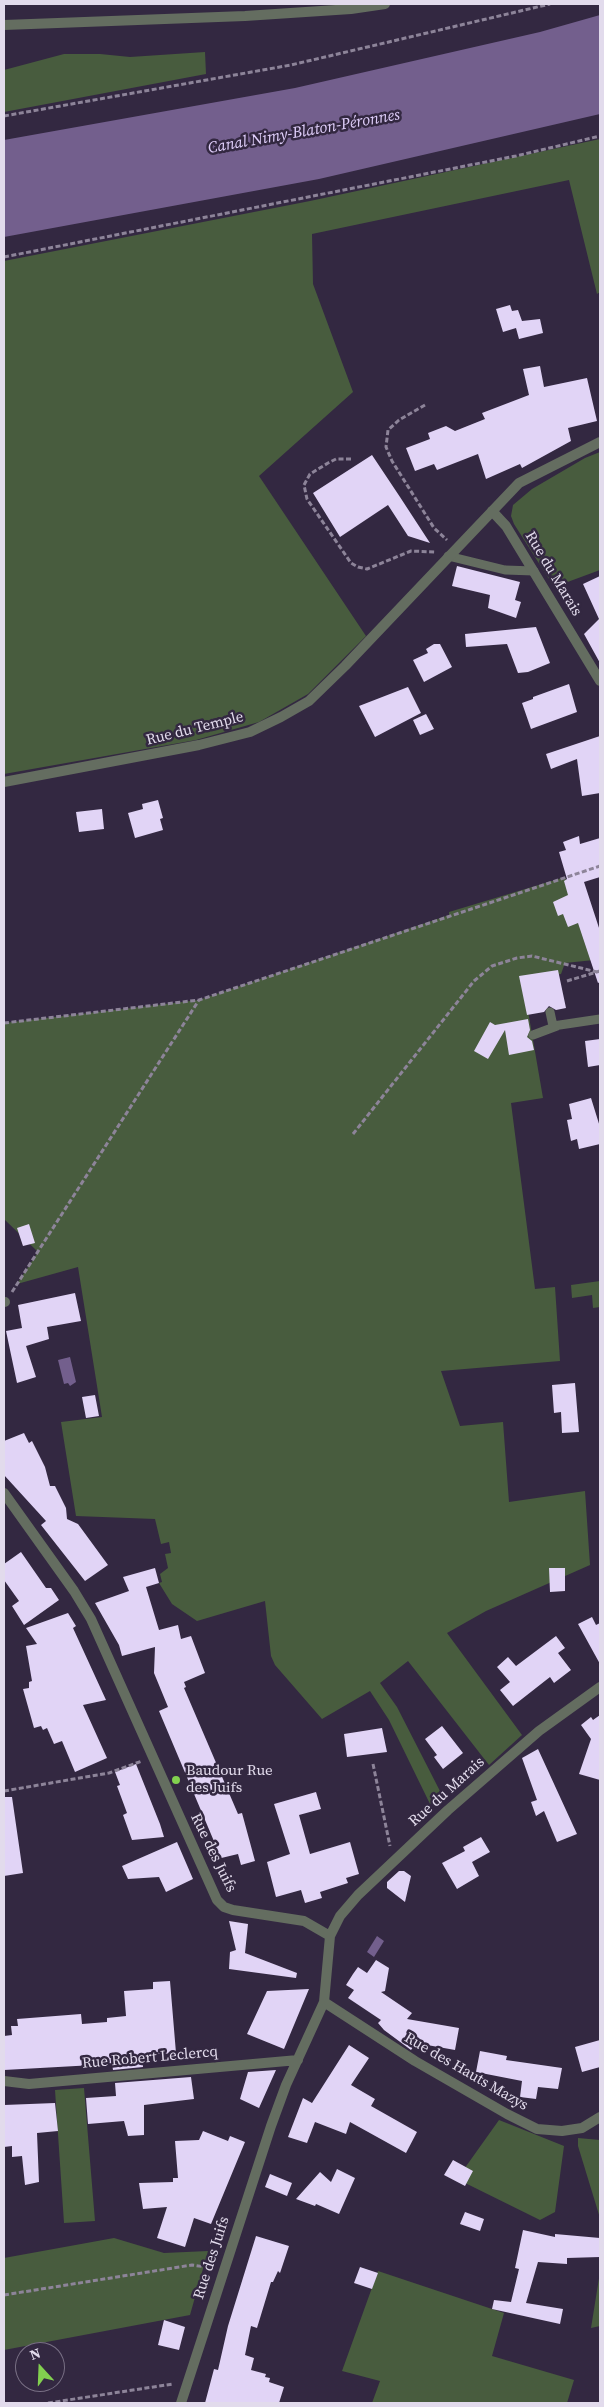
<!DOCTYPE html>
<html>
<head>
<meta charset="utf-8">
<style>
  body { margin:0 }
  #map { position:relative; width:604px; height:2407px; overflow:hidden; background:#332841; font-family:"Source Serif 4",serif }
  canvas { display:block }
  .frame { position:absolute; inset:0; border:5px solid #e2dbec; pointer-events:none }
  .north { position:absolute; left:15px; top:2342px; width:50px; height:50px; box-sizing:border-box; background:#332841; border:1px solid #797085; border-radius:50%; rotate:340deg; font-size:14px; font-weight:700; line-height:20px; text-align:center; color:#e2dbec }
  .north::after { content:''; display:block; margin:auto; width:18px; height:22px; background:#82d04f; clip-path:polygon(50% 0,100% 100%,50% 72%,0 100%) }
</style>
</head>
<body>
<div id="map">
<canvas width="604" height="2407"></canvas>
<div class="frame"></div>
<div class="north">N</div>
</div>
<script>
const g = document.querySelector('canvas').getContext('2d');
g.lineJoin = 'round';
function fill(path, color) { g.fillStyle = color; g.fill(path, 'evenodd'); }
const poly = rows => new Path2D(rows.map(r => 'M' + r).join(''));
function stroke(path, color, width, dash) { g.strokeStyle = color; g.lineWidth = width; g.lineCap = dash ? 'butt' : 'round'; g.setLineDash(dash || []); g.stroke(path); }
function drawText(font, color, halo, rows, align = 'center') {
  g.font = font + ' "Source Serif 4",serif'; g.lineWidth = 5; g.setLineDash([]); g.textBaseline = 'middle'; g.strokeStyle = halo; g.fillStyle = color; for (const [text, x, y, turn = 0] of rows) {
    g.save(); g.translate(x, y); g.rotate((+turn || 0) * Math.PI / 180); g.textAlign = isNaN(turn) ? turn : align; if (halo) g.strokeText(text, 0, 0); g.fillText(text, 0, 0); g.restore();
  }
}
fill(poly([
  [205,52,206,74,4,112,4,70,64,54,100,54,130,57],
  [600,139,600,292,597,294,569,180,312,234,313,284,353,392,259,476,366,636,308,694,259,722,196,740,4,774,4,261,310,201],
  [600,452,600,570,554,587,514,524,511,516,513,505,532,489,585,458],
  [565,877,594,960,600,958,600,967,594,960,565,963,561,974,523,982,543,1098,511,1103,535,1289,555,1287,560,1361,441,1371,460,1426,503,1422,509,1502,585,1491,590,1565,486,1611,447,1633,522,1735,489,1765,408,1661,380,1683,397,1707,442,1795,430,1804,389,1720,370,1691,322,1719,275,1665,271,1656,265,1601,197,1621,172,1604,159,1583,162,1582,160,1574,168,1568,165,1554,171,1553,169,1542,161,1544,155,1519,76,1516,61,1422,102,1417,78,1267,17,1284,38,1252,4,1219,4,1023,199,1000,449,915,449,912],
  [600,1281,600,1307,593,1308,592,1295,572,1298,571,1285],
  [84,2088,95,2221,64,2223,55,2090],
  [499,2120,564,2146,555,2212,540,2220,457,2179],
  [578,2138,600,2140,600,2218,578,2146],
  [114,2238,164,2253,208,2251,190,2315,4,2350,4,2258],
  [378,2271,504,2313,492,2356,574,2380,567,2403,372,2403,380,2381,342,2371],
  [600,2272,600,2326,591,2328]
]), '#485c3e');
fill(poly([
  [600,15,600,114,319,179,4,237,4,140,295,88,540,32],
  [70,1357,76,1382,70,1386,68,1383,64,1384,58,1360],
  [377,1936,384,1941,374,1957,367,1952]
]), '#735f8d');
fill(poly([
  [510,305,512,311,518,310,522,321,540,319,543,333,519,339,516,328,503,332,496,309],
  [540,366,544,387,587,378,597,421,568,428,571,441,522,468,520,464,486,479,478,454,437,470,434,464,415,471,406,448,430,439,428,433,446,426,455,431,485,419,482,413,529,395,523,369],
  [372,455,400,497,430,543,408,536,388,505,340,537,313,493],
  [457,566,520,582,515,600,521,602,516,618,488,608,490,595,452,586],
  [600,576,600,663,584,634,599,619,583,584],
  [536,627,550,663,528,672,518,673,507,644,466,647,465,634],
  [434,644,440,644,452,667,424,682,413,660,428,653,426,649],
  [569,684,577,712,531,729,522,703,533,699,533,697],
  [408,687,421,713,375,737,359,706],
  [426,714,434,729,420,735,413,720],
  [600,736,600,793,582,796,577,759,551,769,546,754],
  [158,800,163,818,160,819,163,830,135,838,128,813,143,809,142,804],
  [102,809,104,829,79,832,76,812],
  [579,836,580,844,600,838,600,877,584,882,600,931,600,982,598,983,578,923,568,927,563,914,558,916,553,902,568,895,564,881,567,879,559,852,566,850,563,842],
  [558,970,566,1008,556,1010,549,1006,544,1012,527,1015,519,976],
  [528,1019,530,1030,527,1037,532,1041,534,1050,509,1055,505,1030,488,1059,474,1051,490,1022,495,1025],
  [600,1039,600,1065,588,1067,585,1041],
  [591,1098,600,1127,600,1144,579,1149,577,1139,571,1141,567,1120,572,1119,569,1104],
  [29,1224,35,1243,23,1246,17,1228],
  [75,1293,81,1321,47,1327,49,1339,26,1346,36,1377,17,1383,6,1331,22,1328,18,1305],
  [575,1383,579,1432,562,1433,561,1412,554,1413,552,1385],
  [95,1395,99,1416,86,1418,82,1397],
  [24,1433,29,1443,32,1441,45,1467,50,1486,55,1486,66,1508,67,1519,78,1524,108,1565,85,1581,41,1525,46,1521,4,1475,4,1441],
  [21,1552,46,1588,51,1588,59,1600,24,1625,12,1606,19,1601,4,1580,4,1564],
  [155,1568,159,1583,146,1587,159,1630,178,1625,181,1639,191,1636,205,1673,184,1682,186,1687,184,1688,238,1814,242,1813,255,1861,241,1865,238,1854,213,1860,210,1848,216,1846,159,1711,168,1707,154,1673,155,1647,122,1656,119,1645,95,1603,129,1591,123,1577],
  [549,1568,565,1568,565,1591,550,1592],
  [68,1613,76,1626,73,1628,106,1700,83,1705,107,1758,75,1772,62,1741,54,1744,47,1728,43,1730,41,1726,34,1728,23,1689,29,1688,29,1682,32,1681,26,1646,37,1644,26,1628],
  [592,1617,596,1625,600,1623,600,1664,578,1624],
  [556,1636,565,1648,558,1653,571,1670,554,1683,550,1677,513,1706,500,1690,510,1682,497,1667,508,1657,516,1666],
  [600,1715,600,1780,579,1774,591,1739,581,1725,591,1717,593,1720],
  [442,1726,463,1753,443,1769,434,1757,437,1755,425,1739],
  [382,1728,387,1752,347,1757,344,1734],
  [538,1749,577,1834,557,1842,544,1811,536,1816,531,1802,537,1800,522,1758],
  [136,1764,160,1824,164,1837,132,1840,123,1815,127,1813,117,1786,120,1785,115,1772],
  [316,1792,321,1809,299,1815,310,1854,350,1842,359,1874,346,1878,348,1883,320,1892,322,1898,305,1903,301,1890,276,1897,267,1862,290,1854,274,1804],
  [4,1797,12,1797,23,1873,4,1876],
  [481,1837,490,1852,472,1862,479,1876,457,1889,442,1863,465,1851,463,1847],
  [177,1842,193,1879,166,1892,159,1877,128,1879,122,1866],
  [399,1871,404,1871,411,1876,405,1902,387,1888,387,1882],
  [229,1921,248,1924,245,1953,297,1973,296,1978,229,1969,230,1952,236,1950],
  [376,1960,389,1968,385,1991,381,1992,412,2013,407,2019,459,2028,455,2050,416,2043,411,2050,384,2030,378,2023,381,2020,348,1998,354,1990,346,1985,353,1974,358,1967,367,1973],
  [170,1981,176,2053,142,2055,143,2067,113,2070,112,2064,4,2070,4,2036,12,2035,11,2026,18,2026,17,2019,81,2014,82,2024,107,2022,107,2018,126,2016,124,1991,153,1989,153,1982],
  [309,1989,284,2049,247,2034,267,1991],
  [600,2040,600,2067,582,2072,575,2047],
  [349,2045,369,2058,351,2085,375,2099,371,2106,417,2132,406,2153,350,2122,346,2134,315,2122,307,2143,288,2137,303,2098,312,2103],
  [480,2051,507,2056,506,2060,562,2068,558,2089,538,2087,536,2099,520,2097,522,2081,476,2072],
  [276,2070,259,2108,240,2099,248,2072],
  [191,2077,194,2099,144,2105,144,2135,128,2136,124,2121,88,2124,86,2098,116,2096,115,2083],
  [55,2103,58,2131,37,2133,39,2182,25,2185,22,2156,12,2157,12,2146,4,2147,4,2105],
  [203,2131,228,2141,230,2136,245,2142,211,2224,194,2218,185,2247,157,2238,167,2207,143,2209,139,2183,173,2182,173,2178,178,2178,175,2141,199,2140],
  [453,2160,473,2171,465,2186,444,2175],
  [337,2169,355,2178,339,2214,316,2204,315,2206,296,2199,320,2172,331,2182],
  [270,2174,292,2183,287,2196,265,2187],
  [465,2212,484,2219,480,2231,460,2224],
  [523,2230,555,2237,555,2234,600,2238,600,2257,567,2258,567,2264,538,2262,526,2303,563,2309,560,2324,492,2309,494,2300,511,2302,519,2269,515,2268],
  [256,2236,289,2246,280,2273,278,2271,273,2282,271,2282,257,2328,251,2326,245,2355,254,2358,251,2370,266,2374,265,2377,270,2378,269,2382,284,2387,279,2403,205,2403,214,2369,218,2370,228,2326],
  [360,2267,378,2273,372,2289,354,2283],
  [164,2320,185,2327,179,2350,158,2345]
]), '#e1d4f6');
stroke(poly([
  [4,116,291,65,550,4],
  [4,257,516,156,600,136],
  [425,405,399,420,388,430,386,447,392,461,434,528,447,540],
  [351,459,336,459,328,463,310,474,304,485,307,499,351,563,358,567,367,569,411,551,435,552],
  [567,981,600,971],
  [4,1023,199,1000,600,866],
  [353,1134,474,981,492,966,517,958,532,956,597,972],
  [12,1292,199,1000],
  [373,1764,390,1846],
  [4,1791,109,1773,142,1761],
  [4,2295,192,2265,213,2268],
  [48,2403,173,2384]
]), '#8d8499', 3, [5, 2.5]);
stroke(poly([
  [448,556,505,570,534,571],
  [550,1012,553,1026,600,1019],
  [533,1035,557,1026]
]), '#646d60', 9);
stroke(poly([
  [4,25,245,16,351,9,385,4],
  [492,511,506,526,600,681],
  [4,782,199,745,250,732,281,717,309,701,345,666,519,483,600,442],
  [4,1302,5,1302],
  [4,1493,74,1591,91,1619,217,1900,224,1907,233,1910,304,1921,330,1936],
  [324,2002,415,2061,507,2114,537,2129,562,2131,582,2128,600,2117],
  [4,2081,29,2084,298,2060],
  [181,2403,271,2126,286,2085,324,2002,330,1936,340,1916,358,1895,448,1810,539,1731,600,1687]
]), '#646d60', 10);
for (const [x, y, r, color] of [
  [176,1780,5,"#82d04f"]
]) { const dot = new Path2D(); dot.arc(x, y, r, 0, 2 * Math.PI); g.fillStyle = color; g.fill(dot); stroke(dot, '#332841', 2); }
drawText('15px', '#e2dbec', '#332841', [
  ["Rue du Marais",553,574,59],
  ["Rue du Temple",195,729,-14],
  ["Rue du Marais",447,1792,-42],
  ["Rue des Juifs",213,1853,64],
  ["Rue Robert Leclercq",150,2058,-5],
  ["Rue des Hauts Mazys",466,2072,30],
  ["Rue des Juifs",212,2258,-72]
]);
drawText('15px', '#e2dbec', '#332841', [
  ["Baudour Rue",186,1771],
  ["des Juifs",186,1788]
], 'left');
drawText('italic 16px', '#e0cffb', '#332841', [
  ["Canal Nimy-Blaton-Péronnes",304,132,-10]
]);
</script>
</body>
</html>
